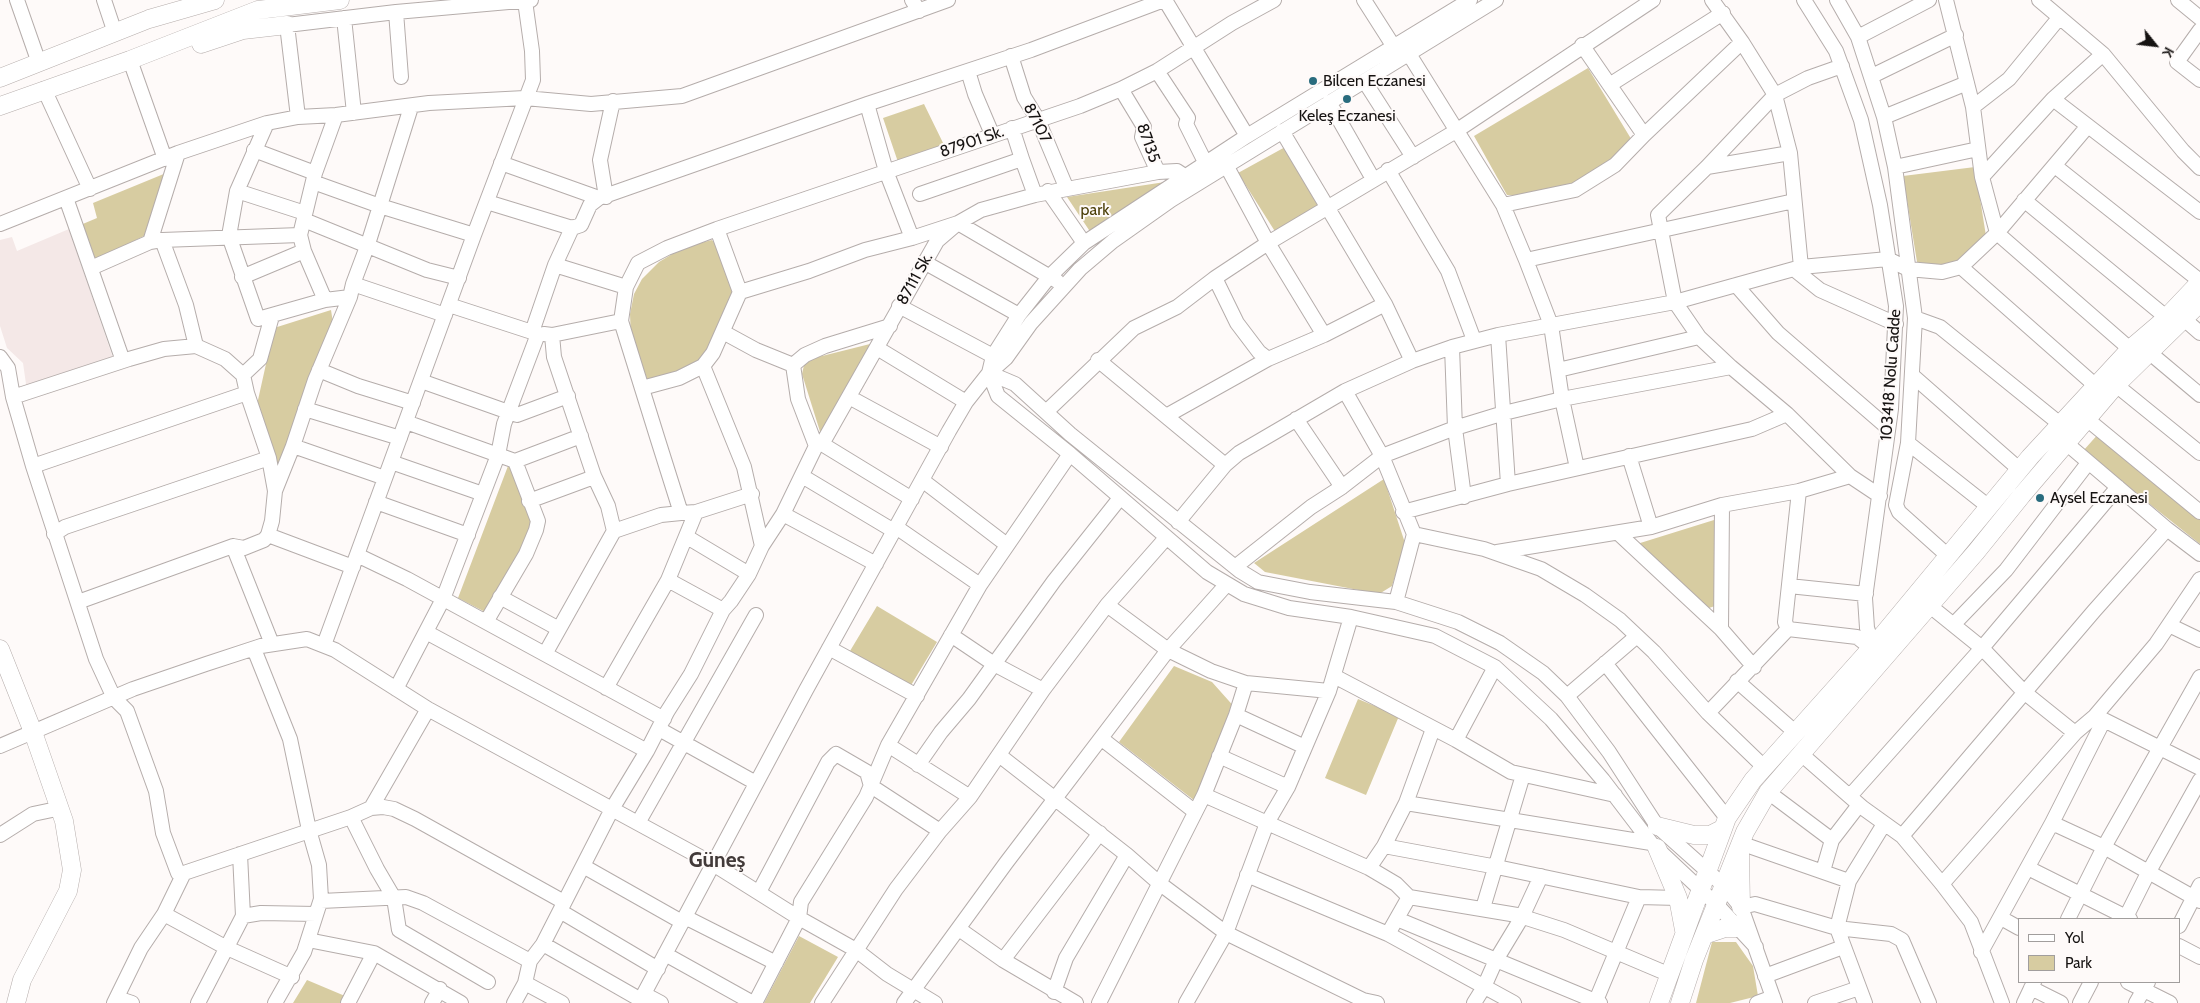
<!DOCTYPE html>
<html>
<head>
<meta charset="utf-8">
<style>
  body { margin:0 }
  #map { position:relative; width:2200px; height:1003px; overflow:hidden; background:#fefaf9; font-family:Cabin,sans-serif }
  canvas { display:block }
  .legend { position:absolute; left:2018px; top:918px; width:162px; height:65px; box-sizing:border-box; background:#fefaf9; border:1px solid #a19e9d; margin:0; padding:6px 9px; list-style:none; font-size:15px; color:#161312 }
  .legend li { display:flex; align-items:center; gap:10px; height:25px }
  .legend b { width:25px; border:1px solid #a19e9d }
  .north { position:absolute; left:2130px; top:20px; width:50px; height:50px; -webkit-text-stroke:4px #fefaf9; paint-order:stroke; rotate:119deg; font-size:14px; font-weight:700; line-height:20px; text-align:center; color:#161312 }
  .north::after { content:''; display:block; margin:auto; width:18px; height:22px; background:#161312; clip-path:polygon(50% 0,100% 100%,50% 72%,0 100%) }
</style>
</head>
<body>
<div id="map">
<canvas width="2200" height="1003"></canvas>
<ul class="legend">
<li><b style="height:6px;background:#fff"></b>Yol</li>
<li><b style="height:14px;background:#d7cca1"></b>Park</li>
</ul>
<div class="north">K</div>
</div>
<script>
const g = document.querySelector('canvas').getContext('2d');
g.lineJoin = 'round';
function fill(path, color) { g.fillStyle = color; g.fill(path, 'evenodd'); }
const poly = rows => new Path2D(rows.map(r => 'M' + r).join(''));
function stroke(path, color, width, dash) { g.strokeStyle = color; g.lineWidth = width; g.lineCap = dash ? 'butt' : 'round'; g.setLineDash(dash || []); g.stroke(path); }
function drawText(font, color, halo, rows, align = 'center') {
  g.font = font + ' Cabin,sans-serif'; g.lineWidth = 4; g.setLineDash([]); g.textBaseline = 'middle'; g.strokeStyle = halo; g.fillStyle = color; for (const [text, x, y, turn = 0] of rows) {
    g.save(); g.translate(x, y); g.rotate((+turn || 0) * Math.PI / 180); g.textAlign = isNaN(turn) ? turn : align; if (halo) g.strokeText(text, 0, 0); g.fillText(text, 0, 0); g.restore();
  }
}
fill(poly([
  [69,229,114,361,27,391,23,363,7,348,0,326,0,240,12,237,17,251]
]), '#f4e8e7');
fill(poly([
  [1588,68,1633,142,1590,178,1532,196,1507,195,1474,136],
  [924,104,946,149,899,165,883,118],
  [1287,146,1322,205,1276,233,1238,173],
  [1975,167,1986,236,1952,265,1918,268,1903,176],
  [171,171,148,234,92,262,78,226,97,218,93,203],
  [1165,182,1091,233,1067,197],
  [712,240,725,256,735,299,705,357,690,369,648,381,631,339,630,314,634,294,642,279,659,262,684,247],
  [331,310,335,336,284,469,277,466,256,409,274,328],
  [874,343,822,438,802,374,804,365,810,359],
  [2100,432,2200,515,2200,544,2083,451],
  [508,466,515,467,533,530,487,613,458,598],
  [1384,479,1405,543,1392,586,1379,594,1265,572,1254,563],
  [1714,520,1720,520,1718,605,1706,609,1637,544],
  [877,606,937,642,910,687,850,651],
  [1174,666,1212,682,1237,710,1195,801,1119,742],
  [1358,699,1399,716,1366,795,1325,778],
  [799,936,838,957,810,1003,764,1003],
  [1712,942,1736,942,1753,966,1758,996,1730,1003,1696,1003],
  [307,980,345,996,342,1003,293,1003]
]), '#d7cca1');
const minor = poly([
  [17,0,39,63],
  [104,0,115,33],
  [912,0,919,11],
  [1165,0,1247,136],
  [1364,0,1394,47],
  [1470,0,1247,136,1084,243,1049,277,1019,315,993,356,989,373,998,396,1070,454,1207,572,1244,594,1289,608,1351,617,1435,636,1495,667,1551,719,1603,780,1651,843,1717,905,1756,947],
  [1712,0,1742,42,1775,95,1790,153,1801,267],
  [1804,0,1836,51,1861,120,1880,205,1896,306,1891,409,1865,598,1867,628,1873,645],
  [1837,0,1858,37,1884,117,1895,167,1915,318,1908,443,1896,505,1899,512,1947,555],
  [1946,0,1973,107,1982,177,1997,233,2130,349],
  [2039,0,2103,54,2183,151,2200,168],
  [2178,0,2200,18],
  [396,12,401,77],
  [344,18,354,113],
  [2200,30,2177,62,2200,80],
  [1858,37,1929,0],
  [1582,45,1644,135],
  [1409,54,1503,205,1526,260,1551,325,1562,399,1577,468],
  [1011,56,1024,97,1038,120,1066,187],
  [130,60,165,159],
  [1842,66,1808,78,1775,95,1707,167,1658,215,1675,302,1699,337,1731,367,1787,414,1850,476,1880,496],
  [968,71,975,94,992,134],
  [1157,71,1188,118,1186,124,1206,164],
  [1872,76,1956,35],
  [1365,82,1413,157],
  [1611,84,1723,13],
  [44,89,90,189],
  [1121,89,1144,127,1142,137,1158,172],
  [2053,99,2200,212],
  [1329,102,1373,179],
  [867,104,886,171,912,238],
  [1973,107,2009,79,2059,18],
  [298,117,287,25,396,12,531,0],
  [1884,117,1967,83],
  [267,123,237,191,229,236,258,319,325,300,350,297,353,284,445,315],
  [1282,131,1385,304,1412,361],
  [254,150,315,173],
  [1022,159,1035,195],
  [501,163,599,198],
  [1226,165,1268,243,1324,335],
  [2055,166,2200,281],
  [1707,167,1790,153],
  [1895,167,1978,149],
  [1388,170,1448,271,1474,340],
  [1982,177,2053,99,2103,54],
  [313,182,380,206,474,235],
  [237,191,305,213],
  [1048,191,1084,243],
  [920,194,1022,159,1012,128],
  [606,197,600,160,613,101],
  [66,198,123,361],
  [2024,200,2166,317],
  [487,202,572,228],
  [1503,205,1575,190,1615,165,1644,135,1742,42],
  [304,220,427,270,459,278],
  [0,224,178,153,267,123,298,117,336,115,429,103,525,98,591,104,682,96,948,0],
  [150,242,178,153],
  [1526,260,1794,201],
  [924,262,1019,315],
  [555,265,626,287],
  [1961,267,2096,386],
  [91,268,150,242,162,240,300,235],
  [1795,270,1820,290,1896,324],
  [242,277,304,251],
  [1215,278,1237,323,1259,352,1268,359],
  [353,284,368,244,411,107],
  [1736,285,1778,333,1888,428],
  [740,292,717,229,1080,106,1121,89,1157,71,1232,23,1274,0],
  [350,297,315,380,293,446,385,478],
  [325,300,304,251,300,235,315,173,336,115],
  [449,305,532,332],
  [899,306,993,356],
  [1915,318,1940,327,2060,424],
  [2184,319,2200,333],
  [723,332,756,350,793,365],
  [544,334,552,335,621,321],
  [552,335,554,357,594,476,608,506,614,531],
  [1498,335,1508,484],
  [196,346,225,359,243,375,247,393],
  [1452,347,1455,428,1464,497],
  [877,348,966,402],
  [2150,353,2200,395],
  [0,357,8,368,13,397,33,466,96,659,114,698,127,711,156,791,163,833,178,873,184,873,164,914,141,948,114,1003],
  [1098,360,1225,465],
  [319,370,358,386,413,403],
  [1558,370,1699,337],
  [989,373,1015,384,1070,434,1240,571,1258,582,1310,592,1396,602,1458,622,1500,643,1543,673,1567,696,1609,752,1657,826,1723,885,1741,907,1775,1003],
  [243,375,260,359,272,316],
  [1913,376,2019,469],
  [421,381,517,415,568,396],
  [2116,385,2200,453],
  [642,388,679,378,703,366],
  [1345,391,1382,456,1414,534,1396,602],
  [13,397,129,359,164,349,196,346,186,305,162,240],
  [849,397,941,447],
  [305,409,400,438],
  [1046,412,1134,328,1177,307,1215,278,1268,243,1456,131,1653,0],
  [1166,416,1268,359,1324,335,1385,304],
  [1296,419,1342,487],
  [2088,420,2200,512],
  [406,422,515,461,538,521,536,530,526,554,486,622],
  [1908,443,1989,507],
  [2066,443,2167,529,2200,554],
  [822,444,912,499],
  [816,446,798,399,793,365,805,355,825,346,890,326],
  [1629,456,1651,527],
  [515,461,581,436],
  [391,462,483,494],
  [33,466,247,393,269,458,275,491,272,521,268,535,264,540,244,548,233,546,78,602],
  [802,476,894,531],
  [922,480,1007,545],
  [275,491,293,446],
  [529,501,594,477],
  [376,502,468,535],
  [696,512,752,494],
  [1403,512,1508,484,1752,429,1787,414],
  [783,514,876,564],
  [1178,522,1225,465,1239,453,1345,391,1412,361,1452,347,1498,335,1675,302,1801,267,1888,259,1908,269,1942,272,1961,267,1997,233,2087,127],
  [896,527,980,585],
  [1618,533,1721,629,1754,667],
  [54,534,65,527,269,458],
  [1414,534,1484,549,1541,569,1585,595,1620,620,1654,652,1708,713,1764,767],
  [268,535,353,567],
  [687,537,749,574],
  [233,546,272,644],
  [762,546,744,467,703,366,713,353,740,292,809,271,865,250,912,238,958,223,1057,281],
  [1497,552,1651,527,1722,505,1799,491,1850,476],
  [357,555,407,579,664,719],
  [1235,567,1311,507,1342,487,1382,456,1455,428,1504,413,1562,399,1731,367],
  [668,580,723,610],
  [1789,586,1866,594],
  [500,597,559,629],
  [1107,605,1168,650,1211,671,1246,683,1329,691],
  [1930,606,1982,648,2024,692,2075,733],
  [1954,624,2006,570,2088,463],
  [2169,625,2200,640],
  [1721,629,1722,505],
  [1788,629,1857,637,1871,648],
  [426,632,647,751],
  [951,635,994,664,1043,690],
  [324,645,474,235,533,80,532,51,525,1],
  [829,648,917,696],
  [254,649,290,739,309,830,319,865,321,899,304,952,275,1003],
  [545,654,614,531,661,515,681,513],
  [1605,663,1727,818],
  [1334,676,1456,740,1511,772,1615,795],
  [1737,681,1795,732],
  [606,688,668,580,696,512,681,513,658,440,621,321,626,287,638,263,667,248,717,229],
  [396,689,443,599,498,455,504,424,538,334,532,332,555,265,572,228,581,225,590,205,599,198,867,104,1031,50,1164,0],
  [1567,696,1637,636],
  [1708,713,1788,629,1785,622,1799,491],
  [1236,715,1305,747],
  [2098,717,2200,768],
  [659,729,756,783],
  [1102,739,1194,811],
  [1456,740,1495,667],
  [888,745,970,797],
  [0,746,133,689,206,664,261,646,307,639,335,650,428,709,713,864,799,918,856,950,887,974,935,1003],
  [1800,753,1863,808,1902,836,1942,884,1971,922,2002,1003],
  [999,755,1127,855,1159,883,1226,933,1363,1000,1377,1003],
  [1219,756,1288,787],
  [918,765,941,732,969,699,1054,581,1120,498],
  [1768,792,1832,840],
  [1204,795,1369,868,1396,884,1409,897,1388,934,1514,1003],
  [1850,796,1982,648,2118,487],
  [1406,803,1651,843],
  [371,808,428,709],
  [351,817,377,869,394,898,399,930,488,982],
  [638,823,756,615],
  [2052,823,2104,847,2200,901],
  [0,835,33,814,52,810],
  [1902,836,2094,611,2167,529],
  [1740,843,1849,881],
  [1384,846,1497,867,1639,897,1678,898],
  [583,866,682,922],
  [1369,868,1384,846,1406,803,1433,729],
  [2028,868,2130,919],
  [1823,871,1832,840,1859,805],
  [184,873,351,817,371,808,383,807,394,809,415,819,564,902],
  [1247,875,1388,934],
  [1942,884,2075,733,2095,716,2156,644,2200,579],
  [759,892,828,762,836,754,867,772,871,786,940,831],
  [1409,897,1517,915,1564,930,1668,974],
  [321,901,406,897,423,903,530,961],
  [1741,907,1755,904,1837,928,1891,934,1902,940,1929,1003],
  [1483,908,1523,775],
  [560,911,658,969],
  [164,914,225,947,292,977],
  [243,916,261,913,316,914],
  [685,917,776,963],
  [2001,918,2019,928],
  [1397,919,1600,1003],
  [2068,919,2104,847,2200,677],
  [2125,919,2148,873,2200,780],
  [2179,926,2200,885],
  [959,929,1003,960,1076,1003],
  [308,940,374,953,461,1003],
  [543,944,641,1000],
  [2179,946,2200,957],
  [1981,952,2052,823,2104,720],
  [665,954,753,1003],
  [1003,960,1100,833],
  [1765,976,1843,947],
  [2128,982,2170,1003],
  [525,983,562,1003],
  [2031,988,2061,1003],
  [1054,992,1066,958,1127,855],
  [644,994,661,1003],
  [117,998,132,1003],
  [198,1003,243,916,240,854],
  [348,1003,374,953],
  [432,1003,440,989],
  [514,1003,525,983,530,961,543,944,612,809,647,751,667,712,691,674,723,610,731,601,749,574,762,546,783,514,816,446,822,444,937,241,958,223,981,210,1035,195,1158,172,1177,171,1186,177],
  [639,1003,806,690,949,431,966,402,989,373,1006,358,1031,323,1080,269,1113,241,1171,200,1496,0],
  [755,1003,799,918,801,902,866,797,888,745,980,585,1070,454],
  [822,1003,896,889,940,831,970,797,1043,690,1107,605,1166,538],
  [904,1003,1006,863,1168,650,1227,584],
  [1099,1003,1204,795,1236,715,1246,683],
  [1186,1003,1226,933,1267,823,1288,787,1329,691,1351,617],
  [1474,1003,1484,987,1496,960,1522,917,1541,876],
  [1595,1003,1639,897],
  [1757,1003,1773,997],
  [1815,1003,1859,988],
  [1865,1003,1837,928,1849,881,1884,824],
  [2024,1003,2034,982],
  [2080,1003,2091,982],
  [2136,1003,2148,982]
]);
const major = poly([
  [201,44,243,30,287,25],
  [0,78,149,19,215,0],
  [0,106,130,60,258,10,340,0],
  [0,649,33,732,64,821,72,870,68,891,22,980,16,1003],
  [1657,826,1694,835,1710,835,1722,829],
  [1657,848,1678,898,1684,930],
  [1740,853,1741,907],
  [1704,935,1725,928,1738,928],
  [1659,1003,1727,818,1753,780,1881,637,2030,457,2130,349,2164,320,2200,282],
  [1680,1003,1694,960,1745,832,1768,792,1976,552,2022,495,2116,385,2200,303]
]);
stroke(minor, '#b5adab', 16);
stroke(major, '#b5adab', 19);
stroke(minor, '#fff', 14);
stroke(major, '#fff', 18);
for (const [x, y, r, color] of [
  [1313,81,5,"#296c7e"],
  [1347,99,5,"#296c7e"],
  [2040,498,5,"#296c7e"]
]) { const dot = new Path2D(); dot.arc(x, y, r, 0, 2 * Math.PI); g.fillStyle = color; g.fill(dot); stroke(dot, '#fefaf9', 2); }
drawText('16px', '#161312', '#fefaf9', [
  ["Bilcen Eczanesi",1323,81],
  ["Keleş Eczanesi",1347,116,"center"],
  ["Aysel Eczanesi",2050,498]
], 'left');
drawText('16px', '#161312', '#fefaf9', [
  ["87107",1037,123,63],
  ["87901 Sk.",972,142,-19],
  ["87135",1148,143,70],
  ["87111 Sk.",915,279,-61],
  ["103418 Nolu Cadde",1891,375,-86]
]);
drawText('16px', '#4b3f08', '#fefaf9', [
  ["park",1095,210]
]);
drawText('bold 21px', '#423a39', '#fefaf9', [
  ["Güneş",717,861]
]);
</script>
</body>
</html>
